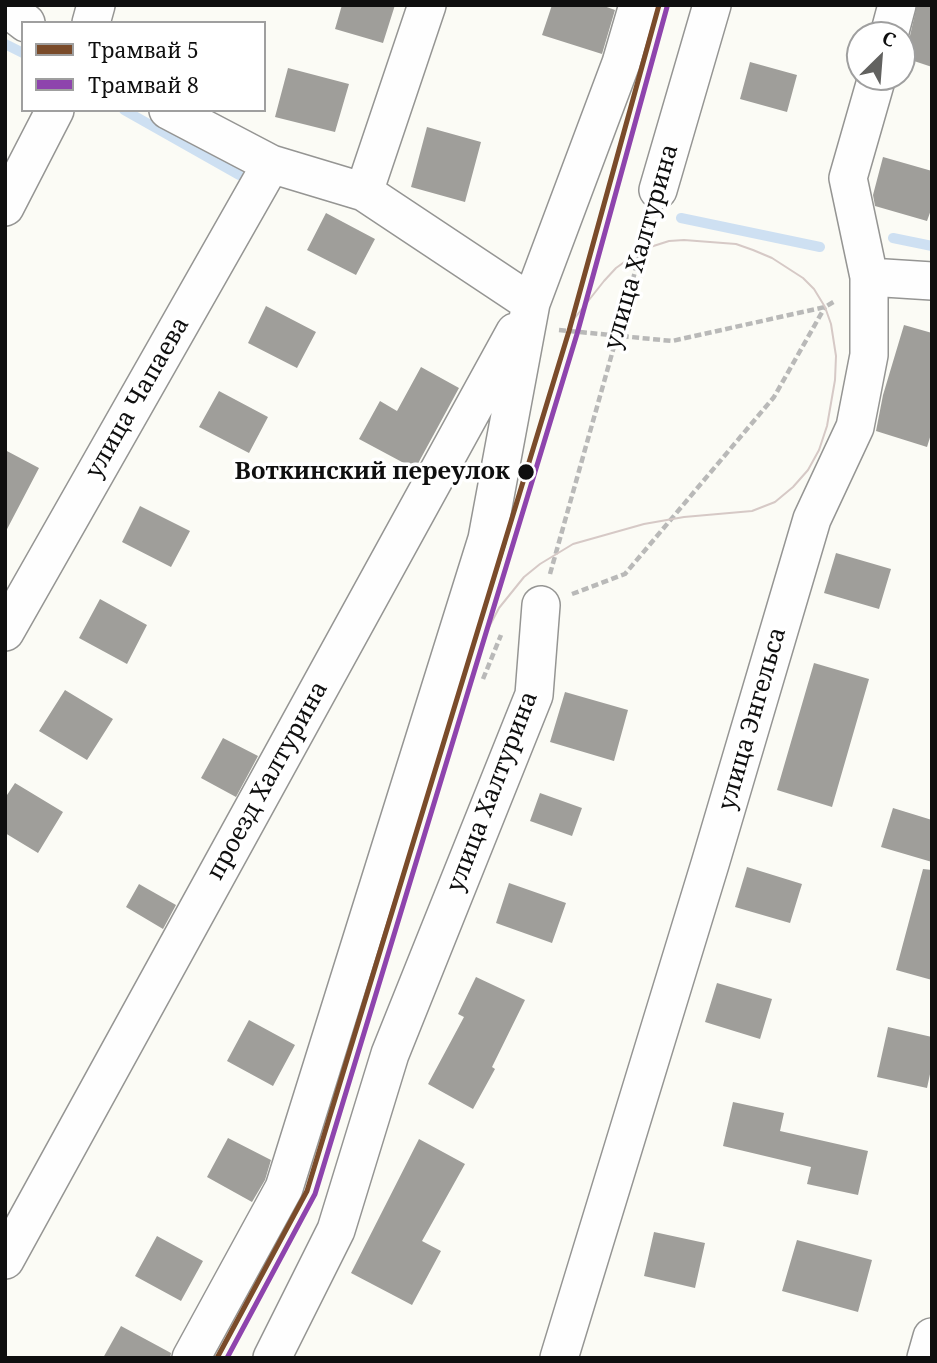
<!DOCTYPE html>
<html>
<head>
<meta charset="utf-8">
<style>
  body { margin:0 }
  #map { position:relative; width:937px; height:1363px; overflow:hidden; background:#fbfbf5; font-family:"Noto Serif",serif }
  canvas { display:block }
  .frame { position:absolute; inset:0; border:7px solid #0f0f0f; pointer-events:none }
  .legend { position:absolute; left:21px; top:21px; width:245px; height:91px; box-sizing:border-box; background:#fff; border:2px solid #9f9f9f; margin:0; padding:9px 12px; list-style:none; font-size:21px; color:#0f0f0f }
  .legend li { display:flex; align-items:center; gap:14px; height:35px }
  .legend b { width:35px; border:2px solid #9f9f9f }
  .north { position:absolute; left:846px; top:21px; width:70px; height:70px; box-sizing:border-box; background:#fff; border:2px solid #9f9f9f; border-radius:50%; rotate:25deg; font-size:19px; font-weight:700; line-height:28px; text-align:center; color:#0f0f0f }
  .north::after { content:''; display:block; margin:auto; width:24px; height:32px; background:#626260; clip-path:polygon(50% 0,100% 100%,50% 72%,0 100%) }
</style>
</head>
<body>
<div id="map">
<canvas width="937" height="1363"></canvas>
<div class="frame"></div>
<ul class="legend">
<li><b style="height:9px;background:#7a4b2a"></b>Трамвай 5</li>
<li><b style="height:9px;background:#8e44ad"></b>Трамвай 8</li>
</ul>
<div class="north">С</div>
</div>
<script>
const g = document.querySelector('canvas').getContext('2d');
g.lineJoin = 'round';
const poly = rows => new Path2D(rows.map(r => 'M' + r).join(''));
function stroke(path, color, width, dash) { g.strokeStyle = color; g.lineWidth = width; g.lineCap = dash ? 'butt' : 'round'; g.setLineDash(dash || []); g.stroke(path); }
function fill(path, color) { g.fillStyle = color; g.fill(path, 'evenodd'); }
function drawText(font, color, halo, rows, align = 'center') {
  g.font = font + ' "Noto Serif",serif'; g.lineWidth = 7; g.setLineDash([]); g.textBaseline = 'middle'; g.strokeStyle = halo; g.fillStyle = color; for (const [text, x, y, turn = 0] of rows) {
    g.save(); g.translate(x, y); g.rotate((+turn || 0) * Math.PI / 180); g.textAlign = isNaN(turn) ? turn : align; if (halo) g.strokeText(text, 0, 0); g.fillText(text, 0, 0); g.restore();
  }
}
stroke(poly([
  [5,44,23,53],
  [124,110,239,175],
  [681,218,820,247],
  [893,238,932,246]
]), '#cee0f2', 10);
fill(poly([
  [342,5,395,5,383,43,335,29],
  [552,5,601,5,615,10,602,54,542,35],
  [917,5,932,5,932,67,902,57,902,51,909,40],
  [750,62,797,75,787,112,740,99],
  [288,68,349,84,335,132,275,117],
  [427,127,481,142,465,202,411,187],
  [883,157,932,171,932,207,927,221,875,206,873,195],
  [326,213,375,239,356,275,307,250],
  [266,306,316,332,297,368,248,343],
  [904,325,932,333,932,431,927,447,876,431,883,395],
  [421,367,459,388,415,469,359,439,380,401,397,411],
  [219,391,268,417,249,453,199,427],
  [5,450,39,468,5,533],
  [140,506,190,531,171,567,122,542],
  [836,553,891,569,879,609,824,593],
  [100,599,147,625,127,664,79,638],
  [814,663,869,679,832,807,777,790],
  [65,690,113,719,87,760,39,731],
  [565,692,628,710,614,761,550,742],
  [223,738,258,756,236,797,201,778],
  [15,783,63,812,38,853,5,833,5,798],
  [540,793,582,808,572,836,530,821],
  [893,808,932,820,932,862,881,847],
  [747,867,802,884,790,923,735,907],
  [923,869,932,870,932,980,896,970],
  [509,883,566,903,552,943,496,923],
  [139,884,176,905,163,929,126,907],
  [476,977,525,1000,492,1067,495,1069,473,1109,428,1084,464,1017,458,1014],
  [717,983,772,999,760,1039,705,1022],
  [249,1020,295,1045,273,1086,227,1061],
  [888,1027,932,1037,932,1065,927,1088,877,1077],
  [733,1102,784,1113,780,1131,868,1151,858,1195,807,1184,811,1167,723,1146],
  [228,1138,271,1160,265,1180,252,1202,207,1177],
  [419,1139,465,1164,422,1241,441,1251,412,1305,351,1273],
  [654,1232,705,1243,695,1288,644,1276],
  [157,1236,203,1261,181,1301,135,1276],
  [797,1240,872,1260,858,1312,782,1291],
  [121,1326,171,1353,170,1358,103,1358]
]), '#9f9e9a');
const minor = poly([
  [5,7,26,23],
  [91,23,96,5],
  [889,35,897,5],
  [168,110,271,164,364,192,531,303],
  [658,190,712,5],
  [364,192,427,5],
  [5,207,55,110],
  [869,277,932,281],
  [5,632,271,164],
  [5,1260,515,332],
  [191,1358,284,1188,487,539,531,303,621,63,638,5],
  [272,1358,336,1230,390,1054,534,695,541,605],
  [559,1358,710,864,812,519,855,427,869,355,869,277,848,178,877,77],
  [926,1358,932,1337]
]);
stroke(minor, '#959593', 40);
stroke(poly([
  [559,330,672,341,825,307,835,301],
  [550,574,649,222],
  [572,594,625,574,774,397,825,307],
  [483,679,501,635]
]), '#b9b9b8', 4.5, [7, 3.5]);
stroke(minor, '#fefefe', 37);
stroke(poly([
  [487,631,499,608,524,577,540,564,573,544,644,524,684,517,752,511,775,502,793,487,808,470,819,450,827,426,835,380,836,356,831,324,825,307,814,289,803,278,772,258,753,250,736,244,684,240,669,241,641,250,616,268,604,281,570,324]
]), '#d6c9c6', 2);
stroke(poly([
  [217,1358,307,1191,569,331,659,5]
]), '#7a4b2a', 5);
stroke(poly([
  [227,1358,315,1194,577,334,667,7]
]), '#8e44ad', 5);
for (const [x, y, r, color] of [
  [526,472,9,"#0f0f0f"]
]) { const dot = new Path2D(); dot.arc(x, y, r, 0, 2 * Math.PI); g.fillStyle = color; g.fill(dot); stroke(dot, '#fff', 2.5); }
drawText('24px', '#0f0f0f', '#fff', [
  ["улица Халтурина",642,247,-74],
  ["улица Чапаева",138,398,-60],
  ["улица Энгельса",753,719,-74],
  ["проезд Халтурина",268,781,-61],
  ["улица Халтурина",493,792,-69]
]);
drawText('bold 24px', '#0f0f0f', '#fff', [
  ["Воткинский переулок",510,472]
], 'right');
</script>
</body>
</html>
